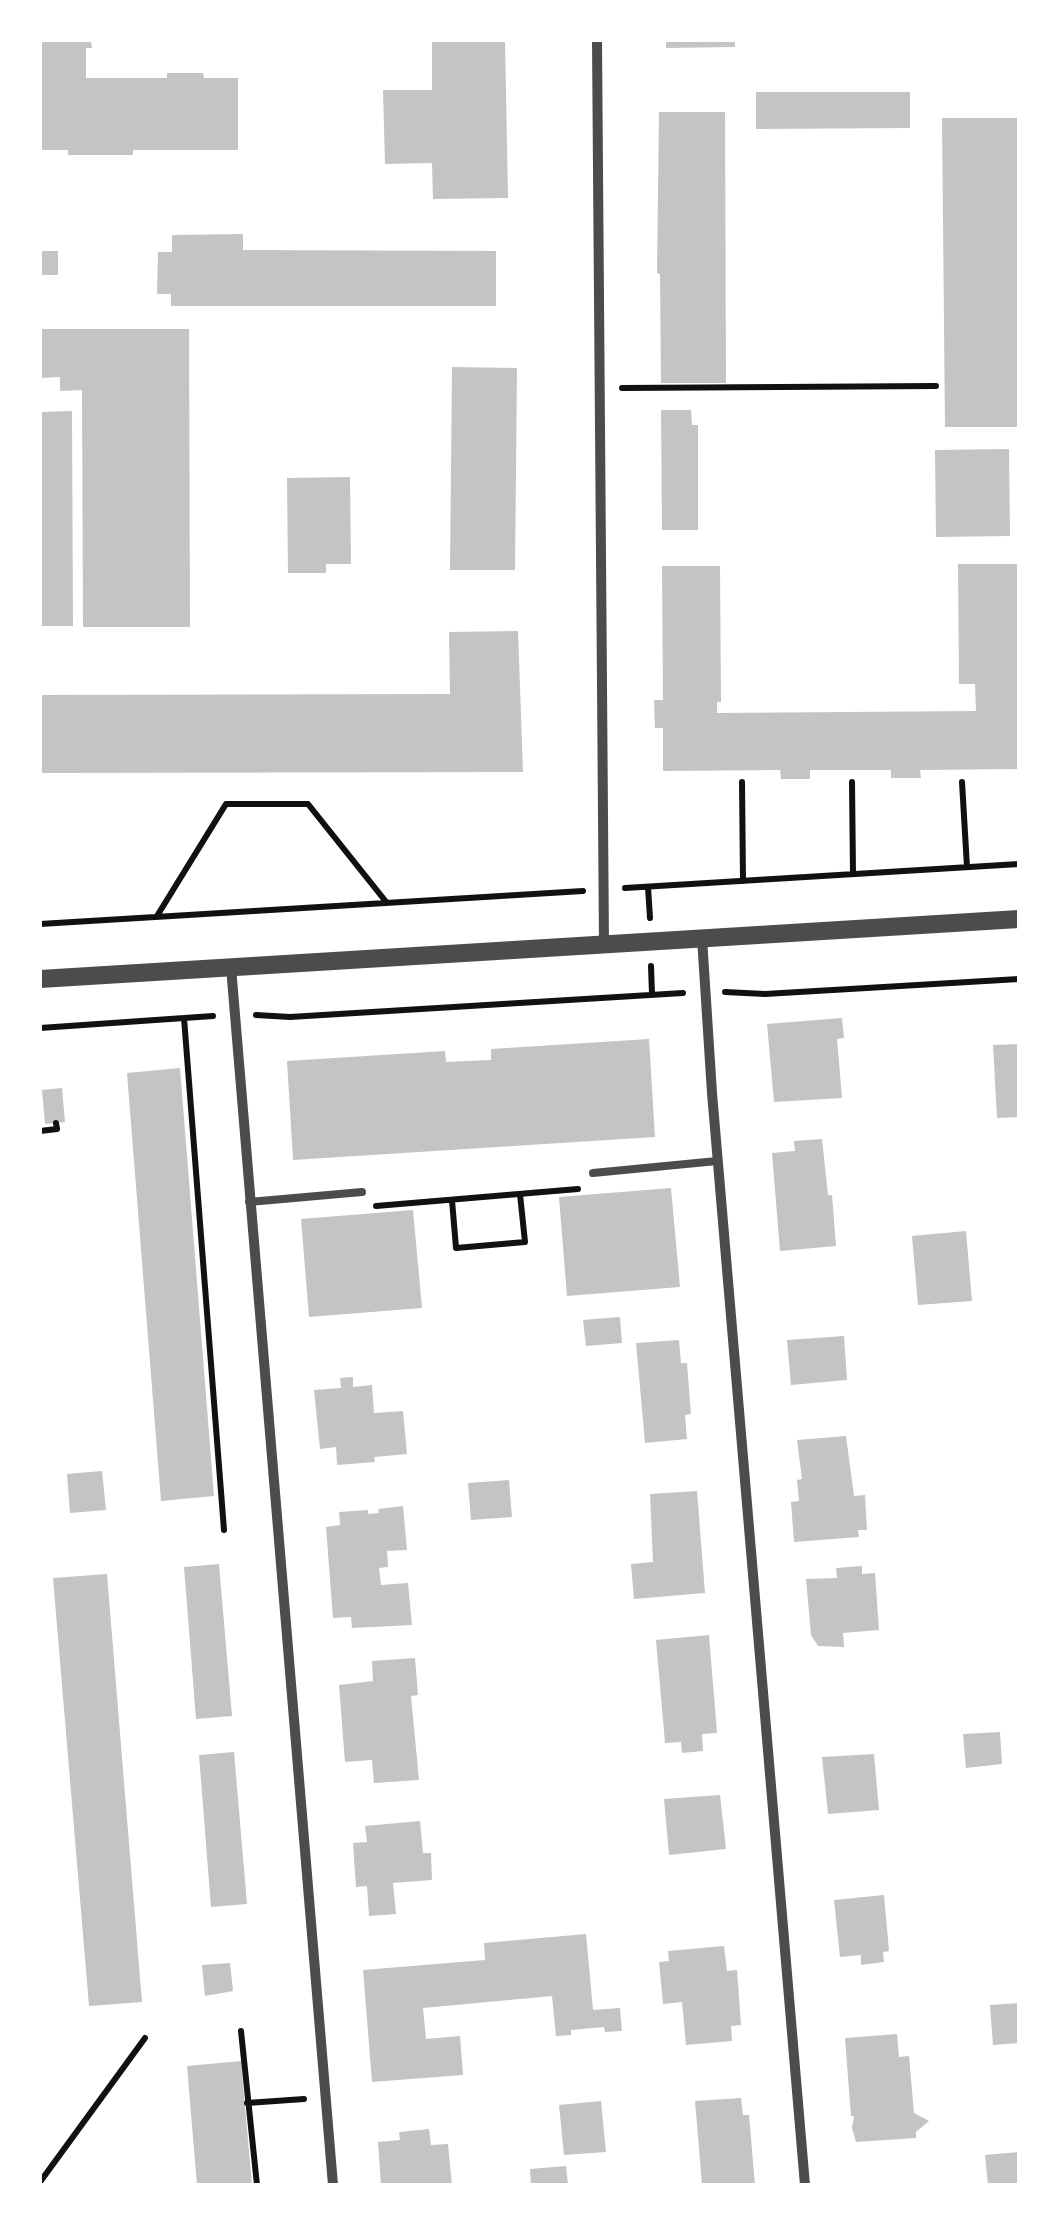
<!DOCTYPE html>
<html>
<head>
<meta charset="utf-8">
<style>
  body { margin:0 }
  #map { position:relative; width:1059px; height:2225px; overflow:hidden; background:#fff; font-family:Cabin,sans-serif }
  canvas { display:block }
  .frame { position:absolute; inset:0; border:42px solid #fff; pointer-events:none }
</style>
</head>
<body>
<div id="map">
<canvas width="1059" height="2225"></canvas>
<div class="frame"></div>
</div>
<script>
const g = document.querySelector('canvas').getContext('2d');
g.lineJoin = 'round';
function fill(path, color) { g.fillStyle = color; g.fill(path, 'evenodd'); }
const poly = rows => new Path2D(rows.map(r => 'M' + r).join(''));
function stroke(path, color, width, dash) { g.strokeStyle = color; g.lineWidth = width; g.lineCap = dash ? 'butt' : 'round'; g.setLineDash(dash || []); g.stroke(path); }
fill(poly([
  [40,40,91,40,92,48,86,48,86,78,167,78,167,73,203,73,204,78,238,78,238,150,133,150,133,155,68,155,68,150,40,150],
  [432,40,505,40,508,198,433,199,432,163,385,164,383,90,432,90],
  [666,40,735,40,735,47,666,48],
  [756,92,910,92,910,128,756,129],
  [659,112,725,112,726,383,661,383,660,274,657,273],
  [942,118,1017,118,1018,427,945,427],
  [243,234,243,250,496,251,496,306,171,306,171,294,157,294,158,252,172,252,172,235],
  [40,251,58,251,58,275,40,275],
  [40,329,189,329,190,627,83,627,82,390,60,391,60,377,40,378],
  [452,367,517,368,515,570,450,570],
  [661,410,691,410,692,425,698,425,698,530,662,530],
  [72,411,73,626,42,626,41,412],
  [1009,449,1010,536,936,537,935,450],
  [350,477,351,564,326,564,326,573,288,573,287,478],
  [958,564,1017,564,1018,769,920,770,921,778,891,778,891,770,810,770,810,779,781,779,780,770,663,771,663,728,655,728,654,700,663,700,662,566,720,566,721,702,717,702,717,713,976,711,975,684,959,684],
  [518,631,523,772,40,773,40,695,450,694,449,632],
  [842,1018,844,1038,837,1039,842,1098,774,1102,767,1024],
  [649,1039,655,1137,293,1160,287,1061,445,1051,446,1062,491,1060,491,1049],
  [1019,1044,1019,1117,997,1118,993,1045],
  [180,1068,214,1496,161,1501,127,1073],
  [62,1088,65,1122,45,1124,42,1090],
  [822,1139,828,1195,832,1195,836,1246,780,1251,772,1153,795,1151,794,1141],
  [671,1188,680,1287,567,1296,559,1197],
  [413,1210,422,1308,309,1317,301,1219],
  [966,1231,972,1301,918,1305,912,1236],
  [620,1317,622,1343,586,1346,583,1320],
  [844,1336,847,1380,791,1385,787,1340],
  [679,1340,681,1363,687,1363,691,1414,685,1415,687,1439,645,1443,636,1343],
  [353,1377,353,1387,372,1385,374,1413,403,1411,407,1454,374,1457,375,1462,337,1465,336,1447,320,1449,314,1390,341,1388,340,1378],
  [846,1436,854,1496,865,1495,867,1530,858,1530,859,1537,794,1542,791,1502,799,1501,797,1480,802,1479,797,1440],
  [102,1471,106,1510,70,1513,67,1474],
  [509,1480,512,1517,471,1520,468,1483],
  [697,1491,705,1593,634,1599,631,1564,653,1562,650,1494],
  [403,1506,407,1550,387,1551,388,1567,379,1568,381,1585,408,1583,412,1625,352,1628,351,1617,333,1618,326,1527,340,1525,339,1512,368,1510,368,1514,379,1513,378,1509],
  [219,1564,232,1716,196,1719,184,1567],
  [862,1566,862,1574,875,1573,879,1630,843,1633,844,1647,818,1646,811,1635,806,1579,837,1578,836,1568],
  [107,1574,142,2002,89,2006,53,1578],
  [709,1635,717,1733,702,1734,703,1751,682,1753,681,1742,665,1743,656,1640],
  [415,1658,418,1695,411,1696,419,1780,374,1783,372,1760,345,1762,339,1685,373,1681,372,1661],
  [1000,1732,1002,1764,966,1768,963,1734],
  [234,1752,247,1904,211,1907,199,1755],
  [874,1754,879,1810,828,1814,822,1757],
  [720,1795,726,1849,669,1855,664,1799],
  [420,1821,423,1853,431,1853,432,1880,393,1883,396,1914,369,1916,367,1886,356,1887,353,1843,367,1842,365,1826],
  [884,1895,889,1951,883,1952,884,1962,861,1965,861,1955,840,1957,834,1900],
  [586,1934,593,2010,620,2008,622,2031,605,2032,604,2027,571,2030,571,2035,556,2036,552,1996,423,2008,426,2039,460,2036,463,2075,372,2082,363,1970,485,1960,484,1943],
  [724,1946,727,1971,737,1970,741,2025,731,2026,732,2041,686,2045,682,2002,663,2004,659,1962,669,1961,668,1951],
  [230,1963,233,1991,205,1996,202,1965],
  [1019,2003,1019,2043,993,2045,990,2005],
  [897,2034,899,2057,909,2056,914,2113,929,2121,916,2132,916,2138,856,2142,852,2128,854,2116,851,2116,845,2038],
  [241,2061,252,2185,197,2185,187,2066],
  [741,2098,743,2115,749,2115,755,2185,702,2185,695,2101],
  [601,2101,606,2152,564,2155,559,2105],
  [429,2129,431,2145,448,2144,452,2185,381,2185,378,2142,400,2140,399,2132],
  [1019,2152,1019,2185,988,2185,985,2155],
  [566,2166,568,2185,531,2185,530,2169]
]), '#c4c4c4');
stroke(poly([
  [622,388,936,386],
  [742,782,743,881],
  [852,782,853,874],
  [962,782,967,867],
  [648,887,650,918],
  [625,888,1019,864],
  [157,916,226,804,308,804,387,903],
  [40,924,583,891],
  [651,966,652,994],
  [725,992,765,994,1019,979],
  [256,1015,290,1017,683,993],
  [184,1018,224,1530],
  [40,1028,213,1016],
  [40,1131,57,1129,56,1123],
  [452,1200,456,1248,525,1242,520,1194],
  [376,1206,578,1189],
  [241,2031,257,2185],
  [247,2103,304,2099],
  [40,2182,145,2038]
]), '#111', 6);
stroke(poly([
  [593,1173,717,1161],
  [249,1202,362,1192]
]), '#4c4c4c', 8);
stroke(poly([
  [597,40,604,944],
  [702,938,712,1093,805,2185],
  [231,967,333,2185]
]), '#4c4c4c', 10);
stroke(poly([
  [40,979,1019,919]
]), '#4c4c4c', 18);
</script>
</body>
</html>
